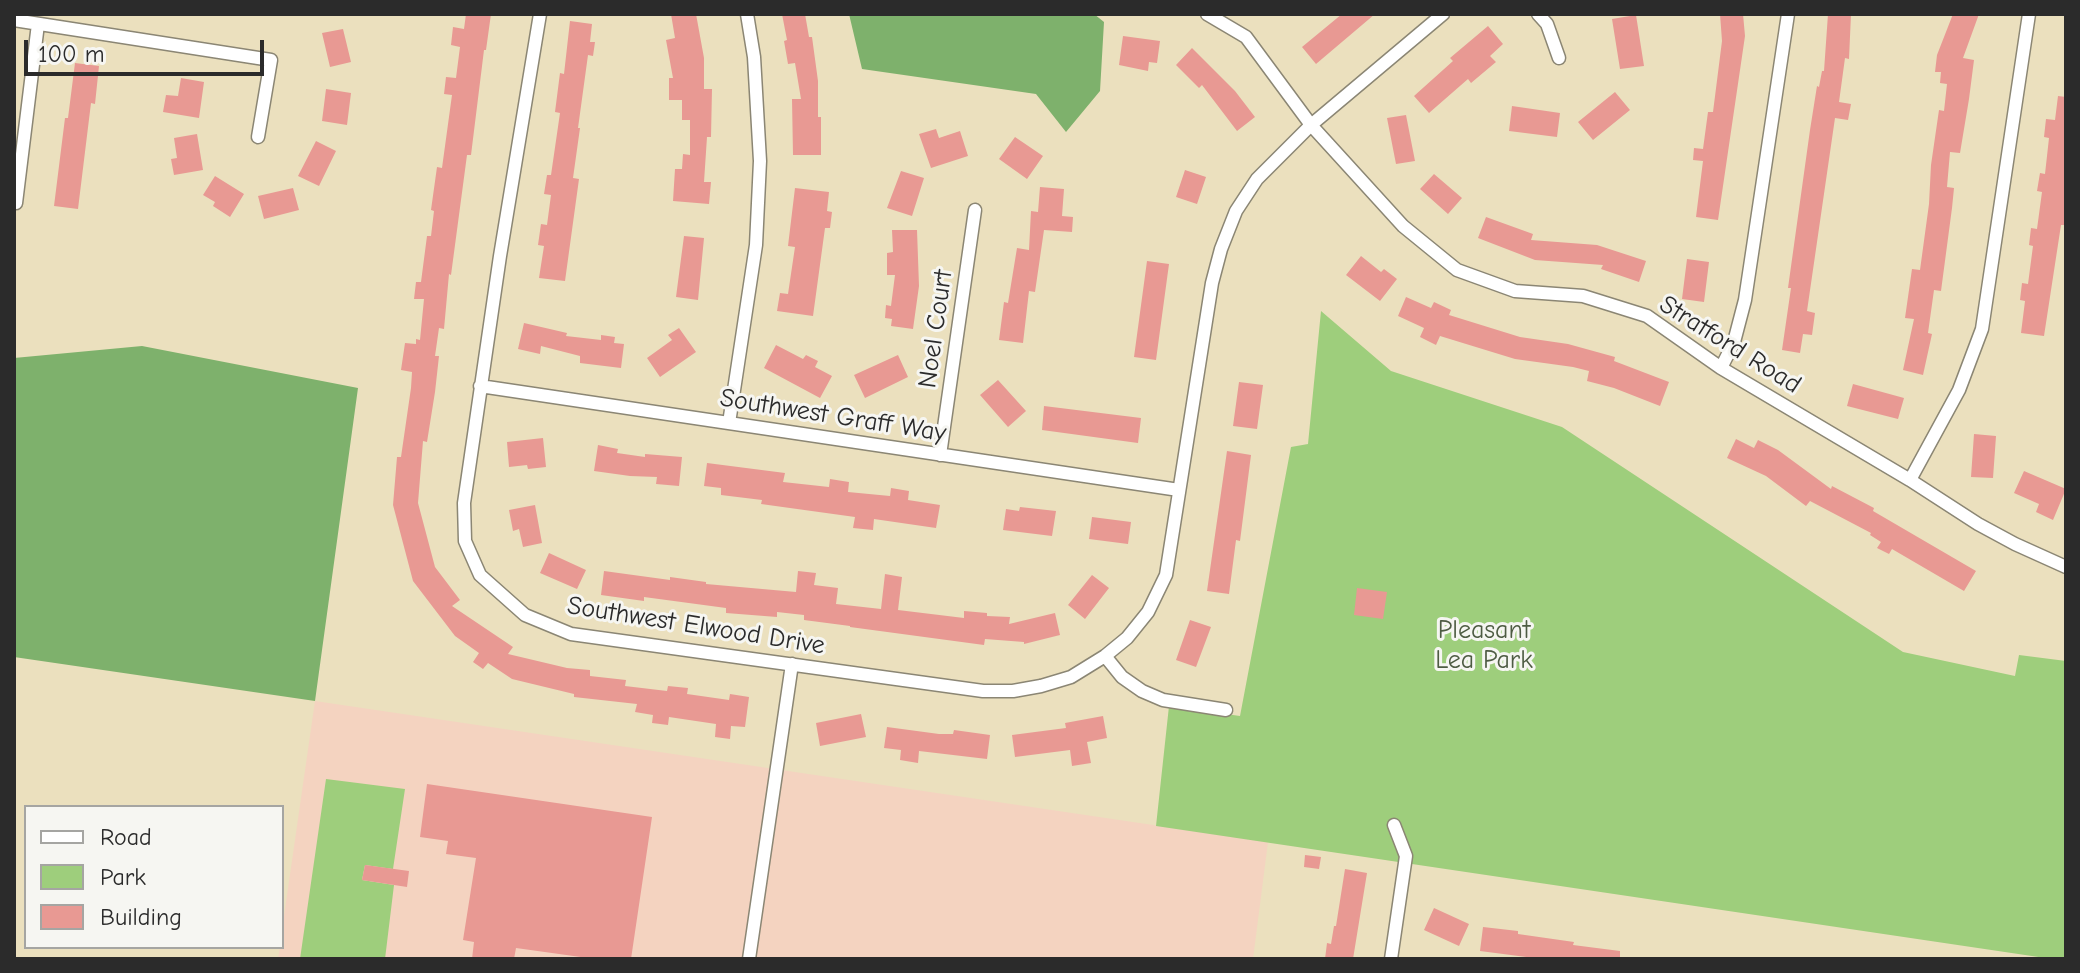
<!DOCTYPE html>
<html>
<head>
<meta charset="utf-8">
<style>
  body { margin:0 }
  #map { position:relative; width:2080px; height:973px; overflow:hidden; background:#ebe0be; font-family:"Comic Neue",sans-serif }
  canvas { display:block }
  .frame { position:absolute; inset:0; border:16px solid #2b2b2b; pointer-events:none }
  .legend { position:absolute; left:24px; top:805px; width:260px; height:144px; box-sizing:border-box; background:#f6f6f2; border:2px solid #a5a5a2; margin:0; padding:10px 14px; list-style:none; font-size:24px; color:#2b2b2b }
  .legend li { display:flex; align-items:center; gap:16px; height:40px }
  .legend b { width:40px; border:2px solid #a5a5a2 }
  .scale { position:absolute; left:24px; top:40px; width:240px; height:36px; box-sizing:border-box; border:4px solid #2b2b2b; border-top:0; padding-left:10px; font-size:24px; line-height:28px; white-space:nowrap; color:#2b2b2b; -webkit-text-stroke:6px #f6f6f2; paint-order:stroke }
</style>
</head>
<body>
<div id="map">
<canvas width="2080" height="973"></canvas>
<div class="frame"></div>
<ul class="legend">
<li><b style="height:10px;background:#fff"></b>Road</li>
<li><b style="height:22px;background:#9ece7c"></b>Park</li>
<li><b style="height:22px;background:#e89993"></b>Building</li>
</ul>
<div class="scale">100 m</div>
</div>
<script>
const g = document.querySelector('canvas').getContext('2d');
g.lineJoin = 'round';
function fill(path, color) { g.fillStyle = color; g.fill(path, 'evenodd'); }
const poly = rows => new Path2D(rows.map(r => 'M' + r).join(''));
function stroke(path, color, width, dash) { g.strokeStyle = color; g.lineWidth = width; g.lineCap = dash ? 'butt' : 'round'; g.setLineDash(dash || []); g.stroke(path); }
function drawText(font, color, halo, rows, align = 'center') {
  g.font = font + ' "Comic Neue",sans-serif'; g.lineWidth = 6; g.setLineDash([]); g.textBaseline = 'middle'; g.strokeStyle = halo; g.fillStyle = color; for (const [text, x, y, turn = 0] of rows) {
    g.save(); g.translate(x, y); g.rotate((+turn || 0) * Math.PI / 180); g.textAlign = isNaN(turn) ? turn : align; if (halo) g.strokeText(text, 0, 0); g.fillText(text, 0, 0); g.restore();
  }
}
fill(poly([
  [315,701,1268,842,1253,959,278,959,280,947,282,947,282,930]
]), '#f4d3c0');
fill(poly([
  [1321,311,1391,371,1562,427,1903,652,2015,676,2019,655,2066,661,2066,959,2052,959,1156,826,1169,706,1240,716,1291,447,1308,444],
  [326,779,405,789,393,869,365,865,362,880,394,885,385,959,300,959]
]), '#9ece7c');
fill(poly([
  [849,14,1094,14,1104,22,1100,91,1066,132,1036,94,862,69],
  [142,346,358,388,315,701,14,657,14,358]
]), '#7eb16c');
fill(poly([
  [466,14,491,14,486,50,484,50,471,155,467,155,451,275,449,274,444,329,439,328,435,356,439,356,435,392,427,442,423,441,418,503,435,567,460,600,452,606,513,647,508,654,567,668,590,670,590,676,626,680,625,686,667,691,668,686,688,688,687,694,729,700,730,694,749,697,745,727,731,726,730,739,715,737,716,724,669,717,668,725,652,723,653,715,635,712,637,704,574,697,574,694,512,679,488,663,483,669,473,662,479,653,455,636,413,581,393,505,397,457,401,457,411,388,412,372,401,370,405,343,416,344,416,339,420,340,424,299,414,299,416,282,421,282,427,236,431,236,434,211,431,210,437,167,442,168,452,95,444,94,446,77,456,78,460,47,451,45,453,27,464,29],
  [671,14,696,14,704,58,704,89,712,89,711,137,707,137,704,182,711,182,709,204,673,201,675,169,682,169,683,154,690,155,690,120,682,120,682,100,669,100,669,78,673,78,666,40,675,38],
  [782,14,805,14,809,37,812,37,818,81,818,117,821,117,821,155,793,155,792,99,801,99,795,63,788,64,784,41,787,40],
  [1342,14,1375,14,1316,64,1302,47],
  [1720,14,1743,14,1745,36,1718,220,1696,217,1703,161,1693,160,1694,148,1703,149,1708,112,1713,112,1722,41],
  [1828,14,1851,14,1849,59,1845,58,1839,102,1851,104,1848,120,1835,118,1807,311,1815,313,1812,335,1803,334,1800,353,1782,350,1791,288,1788,288,1810,130,1817,86,1819,87,1822,71,1824,71],
  [1953,14,1979,14,1963,58,1974,60,1969,99,1960,153,1950,152,1947,187,1954,188,1952,208,1941,291,1934,290,1928,333,1932,334,1923,375,1903,370,1914,319,1905,318,1912,269,1920,270,1929,204,1931,165,1939,110,1944,111,1947,84,1940,83,1941,72,1935,72,1937,55],
  [1636,15,1644,66,1620,69,1612,19],
  [570,21,592,24,590,42,595,42,593,56,588,55,578,128,580,128,573,178,579,179,565,281,539,278,544,246,538,245,541,224,547,225,551,195,544,194,547,175,551,175,560,113,555,112,560,73,564,74],
  [1488,26,1503,44,1490,56,1496,62,1471,83,1468,79,1429,113,1414,96,1453,61,1450,58],
  [343,29,351,62,330,67,322,33],
  [1123,36,1160,41,1157,63,1149,62,1148,71,1119,65],
  [1192,48,1235,91,1255,117,1237,131,1202,85,1199,88,1176,65],
  [75,63,99,66,95,104,91,103,78,209,54,206,65,118,68,118],
  [181,78,204,82,199,118,163,112,166,95,178,96],
  [326,89,351,93,347,125,322,121],
  [1615,92,1630,110,1593,140,1578,122],
  [2058,96,2066,97,2066,225,2061,225,2044,336,2021,333,2025,301,2020,300,2022,283,2028,284,2033,246,2029,245,2031,228,2037,229,2042,192,2037,191,2040,173,2045,174,2049,138,2044,137,2046,119,2055,120],
  [1512,106,1560,113,1557,137,1509,131],
  [1406,115,1415,161,1396,164,1387,118],
  [936,129,939,138,960,131,968,156,931,168,919,134],
  [197,134,203,170,174,175,171,159,177,158,174,138],
  [1015,137,1043,156,1027,179,999,159],
  [316,141,336,151,319,186,298,176],
  [1185,170,1206,177,1197,204,1176,197],
  [901,171,924,178,912,216,887,208],
  [1434,174,1462,198,1448,214,1420,189],
  [215,176,244,194,230,217,213,206,215,202,203,195],
  [1040,187,1064,189,1062,216,1073,217,1072,232,1044,230,1035,292,1029,291,1023,343,999,340,1004,302,1008,303,1017,248,1029,250,1031,211,1038,212],
  [293,188,299,210,264,219,258,196],
  [795,188,829,192,827,211,832,212,830,228,825,228,813,316,777,311,780,293,788,294,795,247,788,246],
  [1486,217,1533,234,1531,240,1597,245,1646,261,1639,282,1601,269,1603,265,1535,260,1478,238],
  [892,230,917,230,919,286,913,329,891,326,892,319,885,318,886,305,891,306,895,275,887,275,887,253,893,252],
  [684,236,704,238,698,300,676,297],
  [1361,256,1381,272,1384,269,1397,279,1380,301,1346,275],
  [1687,259,1709,262,1704,302,1682,299],
  [1147,261,1169,264,1156,360,1134,357],
  [1406,297,1431,308,1434,302,1451,310,1449,315,1520,337,1568,344,1615,357,1614,361,1669,382,1660,406,1614,388,1587,381,1589,371,1573,367,1515,359,1440,336,1436,345,1420,337,1424,328,1398,316],
  [524,323,567,333,566,336,601,340,601,335,615,337,614,343,624,344,621,368,580,363,580,356,541,346,540,354,518,349],
  [679,328,696,352,660,377,647,358,672,340,668,335],
  [776,345,803,359,806,355,818,361,815,367,832,376,820,398,764,368],
  [898,355,908,377,865,398,854,375],
  [998,380,1026,411,1008,427,980,395],
  [1239,382,1263,385,1257,429,1233,426],
  [1853,384,1904,398,1898,419,1847,406],
  [1044,406,1141,418,1138,443,1042,430],
  [1974,434,1996,436,1993,478,1971,477],
  [543,438,546,467,528,469,527,465,509,467,507,442],
  [1736,439,1754,448,1758,440,1778,450,1831,489,1832,486,1874,508,1873,511,1976,571,1964,591,1892,549,1889,554,1877,548,1881,542,1870,535,1871,533,1810,501,1806,506,1766,476,1727,458],
  [598,445,618,449,617,453,645,457,645,454,682,457,679,486,656,484,657,477,630,476,594,471],
  [1227,451,1251,455,1240,541,1236,540,1229,594,1207,591],
  [707,463,785,473,783,482,829,487,830,479,849,482,848,492,890,496,891,488,909,491,908,500,940,505,936,528,874,519,873,530,853,528,855,517,761,504,762,500,721,495,721,488,704,486],
  [2024,471,2066,489,2053,520,2036,512,2039,504,2014,493],
  [535,505,542,543,523,547,519,529,513,531,509,510],
  [1020,507,1056,511,1052,536,1003,530,1006,509,1019,511],
  [1092,517,1131,522,1128,544,1089,539],
  [549,553,586,570,577,589,540,573],
  [604,571,670,580,670,577,706,582,706,584,796,592,798,571,816,573,814,585,838,588,836,604,881,609,885,574,902,577,898,610,964,618,964,611,987,613,987,616,1010,617,1009,624,1055,613,1060,635,1024,644,1024,642,985,639,984,645,850,627,850,626,804,620,804,615,777,612,777,617,726,613,726,608,644,597,644,601,601,595],
  [1092,575,1109,588,1085,619,1068,605],
  [1357,588,1387,592,1383,619,1354,615],
  [1190,620,1211,627,1196,667,1176,660],
  [861,714,866,737,820,746,816,723],
  [1103,716,1107,738,1087,742,1091,763,1072,766,1070,750,1015,757,1012,735,1066,728,1065,723],
  [887,727,939,734,953,734,954,730,990,735,987,759,919,751,918,763,900,760,901,750,884,748],
  [427,784,652,817,631,959,595,959,516,948,514,959,472,959,474,942,463,940,476,858,446,854,448,841,420,837],
  [1305,855,1321,857,1319,869,1304,867],
  [365,865,409,871,407,887,362,880],
  [1345,869,1367,873,1353,959,1325,959,1327,943,1331,944,1334,926,1336,926],
  [1434,908,1469,924,1459,946,1424,930],
  [1483,927,1518,931,1518,934,1574,942,1573,945,1620,951,1620,959,1533,959,1534,958,1480,951]
]), '#e89993');
const street = poly([
  [540,14,500,256,464,503,465,541,480,575,525,615,571,634,983,691,1013,691,1041,686,1071,677,1105,656,1127,638,1148,612,1166,575,1212,283,1221,249,1236,211,1257,179,1311,125,1443,14],
  [1207,14,1246,37,1311,125,1403,226,1457,270,1515,291,1583,296,1647,316,1721,368,1910,480,1978,524,2015,544,2066,567],
  [1538,14,1547,24,1559,58],
  [14,20,271,60,258,137],
  [16,203,38,24],
  [1721,368,1734,342,1745,300,1788,14],
  [480,386,1179,490],
  [729,423,756,245,760,161,754,57,747,14],
  [940,455,975,210],
  [1910,480,1959,390,1982,329,2029,14],
  [1105,656,1122,677,1142,691,1163,700,1226,710],
  [749,959,792,664],
  [1391,959,1406,856,1394,825]
]);
stroke(street, '#8b8674', 15);
stroke(street, '#fff', 12);
drawText('26px', '#2b2b2b', '#f6f6f2', [
  ["Noel Court",936,329,-82],
  ["Stratford Road",1730,345,32],
  ["Southwest Graff Way",833,416,9],
  ["Southwest Elwood Drive",696,626,9]
]);
drawText('26px', '#4e5c43', '#f6f6f2', [
  ["Pleasant",1484,631],
  ["Lea Park",1484,661]
]);
</script>
</body>
</html>
